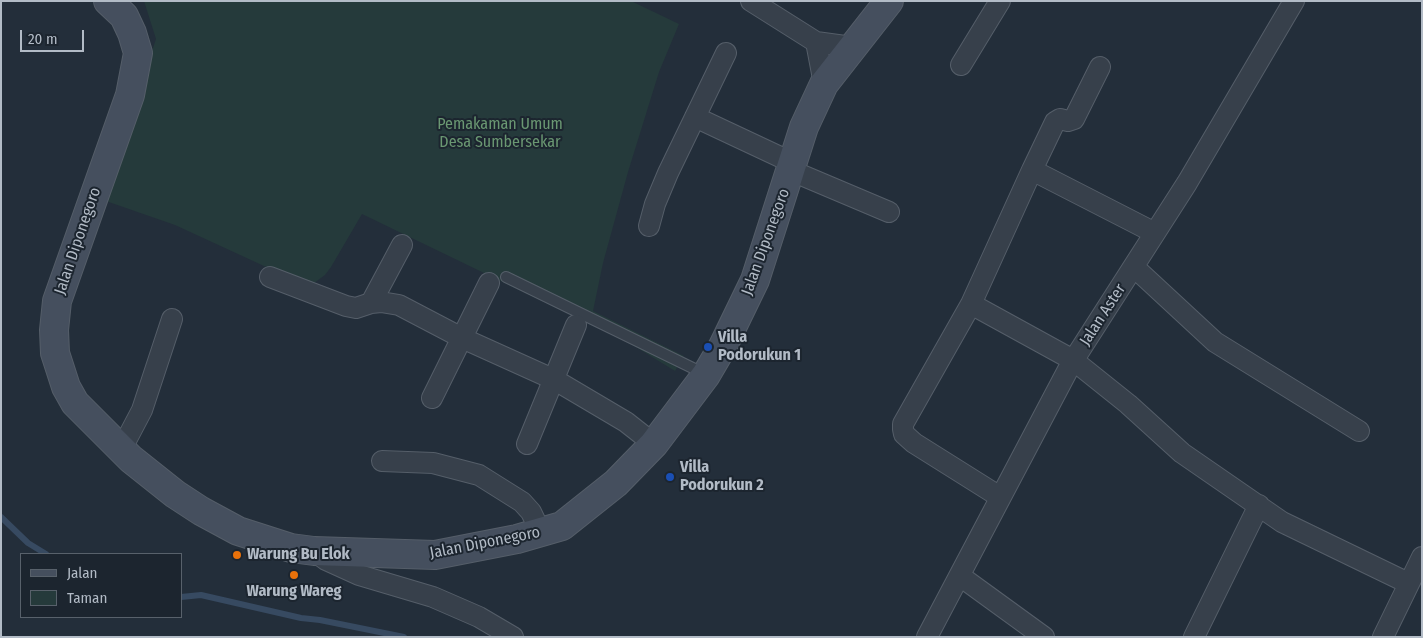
<!DOCTYPE html>
<html>
<head>
<meta charset="utf-8">
<style>
  body { margin:0 }
  #map { position:relative; width:1423px; height:638px; overflow:hidden; background:#232e3a; font-family:"Fira Sans Condensed",sans-serif }
  canvas { display:block }
  .frame { position:absolute; inset:0; border:2px solid #b2bbc6; pointer-events:none }
  .legend { position:absolute; left:20px; top:553px; width:162px; height:65px; box-sizing:border-box; background:#1c252f; border:1px solid #58616b; margin:0; padding:6px 9px; list-style:none; font-size:15px; color:#b2bbc6 }
  .legend li { display:flex; align-items:center; gap:10px; height:25px }
  .legend b { width:25px; border:1px solid #58616b }
  .scale { position:absolute; left:20px; top:30px; width:64px; height:22px; box-sizing:border-box; border:2px solid #b2bbc6; border-top:0; padding-left:6px; font-size:15px; line-height:18px; white-space:nowrap; color:#b2bbc6; -webkit-text-stroke:4px #1c252f; paint-order:stroke }
</style>
</head>
<body>
<div id="map">
<canvas width="1423" height="638"></canvas>
<div class="frame"></div>
<ul class="legend">
<li><b style="height:6px;background:#454f5e"></b>Jalan</li>
<li><b style="height:14px;background:#253a3b"></b>Taman</li>
</ul>
<div class="scale">20 m</div>
</div>
<script>
const g = document.querySelector('canvas').getContext('2d');
g.lineJoin = 'round';
function fill(path, color) { g.fillStyle = color; g.fill(path, 'evenodd'); }
const poly = rows => new Path2D(rows.map(r => 'M' + r).join(''));
function stroke(path, color, width, dash) { g.strokeStyle = color; g.lineWidth = width; g.lineCap = dash ? 'butt' : 'round'; g.setLineDash(dash || []); g.stroke(path); }
function drawText(font, color, halo, rows, align = 'center') {
  g.font = font + ' "Fira Sans Condensed",sans-serif'; g.lineWidth = 4; g.setLineDash([]); g.textBaseline = 'middle'; g.strokeStyle = halo; g.fillStyle = color; for (const [text, x, y, turn = 0] of rows) {
    g.save(); g.translate(x, y); g.rotate((+turn || 0) * Math.PI / 180); g.textAlign = isNaN(turn) ? turn : align; if (halo) g.strokeText(text, 0, 0); g.fillText(text, 0, 0); g.restore();
  }
}
fill(poly([
  [144,1,631,1,679,24,659,72,628,172,603,263,593,311,684,356,675,371,631,344,362,214,331,267,325,275,314,283,264,266,175,225,103,200,156,39]
]), '#253a3b');
stroke(poly([
  [1,517,28,543,46,554],
  [181,597,201,595,301,618,320,620,404,637]
]), '#374a61', 6);
const service = poly([
  [506,277,705,374]
]);
const minor = poly([
  [751,1,816,42,845,46,856,44],
  [816,42,824,84],
  [961,65,1000,1],
  [695,117,793,163],
  [1032,170,1055,122,1060,119,1068,121,1074,119,1100,67],
  [792,171,889,212],
  [649,226,655,204,668,173,726,53],
  [1155,233,1032,170,971,304,1073,360,1128,404,1182,453,1282,522,1408,583],
  [1134,267,1215,342,1359,431],
  [270,277,346,306,356,308,371,303,381,302,399,305,462,338,555,380,626,422,654,444],
  [371,303,402,245],
  [971,304,903,424,903,429,904,434,914,443,1000,497],
  [432,398,489,283],
  [527,444,576,325],
  [121,450,142,410,172,319],
  [382,461,433,463,479,475,522,502,531,512,541,533],
  [314,551,326,560,359,575,433,597,479,617,513,637],
  [960,576,1044,637],
  [927,637,1071,364,1187,183,1294,1],
  [1194,637,1259,505],
  [1383,637,1422,557]
]);
const secondary = poly([
  [108,1,124,16,132,33,138,53,130,95,57,301,54,330,55,353,66,387,75,403,131,459,175,494,201,511,238,531,291,548,314,551,435,555,517,539,562,526,616,483,654,444,706,375,723,346,755,280,804,127,824,84,889,1]
]);
stroke(service, '#555e69', 12);
stroke(minor, '#555e69', 22);
stroke(secondary, '#555e69', 30);
stroke(service, '#37404b', 10);
stroke(minor, '#37404b', 20);
stroke(secondary, '#454f5e', 28);
for (const [x, y, r, color] of [
  [708,347,5,"#1a4fb4"],
  [670,477,5,"#1a4fb4"],
  [237,555,5,"#e8710a"],
  [294,575,5,"#e8710a"]
]) { const dot = new Path2D(); dot.arc(x, y, r, 0, 2 * Math.PI); g.fillStyle = color; g.fill(dot); stroke(dot, '#1c252f', 2); }
drawText('16px', '#6a9772', '#1c252f', [
  ["Pemakaman Umum",500,125],
  ["Desa Sumbersekar",500,143]
]);
drawText('16px', '#b2bbc6', '#1c252f', [
  ["Jalan Diponegoro",78,241,-71],
  ["Jalan Diponegoro",766,242,-70],
  ["Jalan Aster",1103,315,-57],
  ["Jalan Diponegoro",485,543,-11]
]);
drawText('bold 16px', '#b2bbc6', '#1c252f', [
  ["Villa",718,338],
  ["Podorukun 1",718,356],
  ["Villa",680,468],
  ["Podorukun 2",680,486],
  ["Warung Bu Elok",247,555],
  ["Warung Wareg",294,592,"center"]
], 'left');
</script>
</body>
</html>
